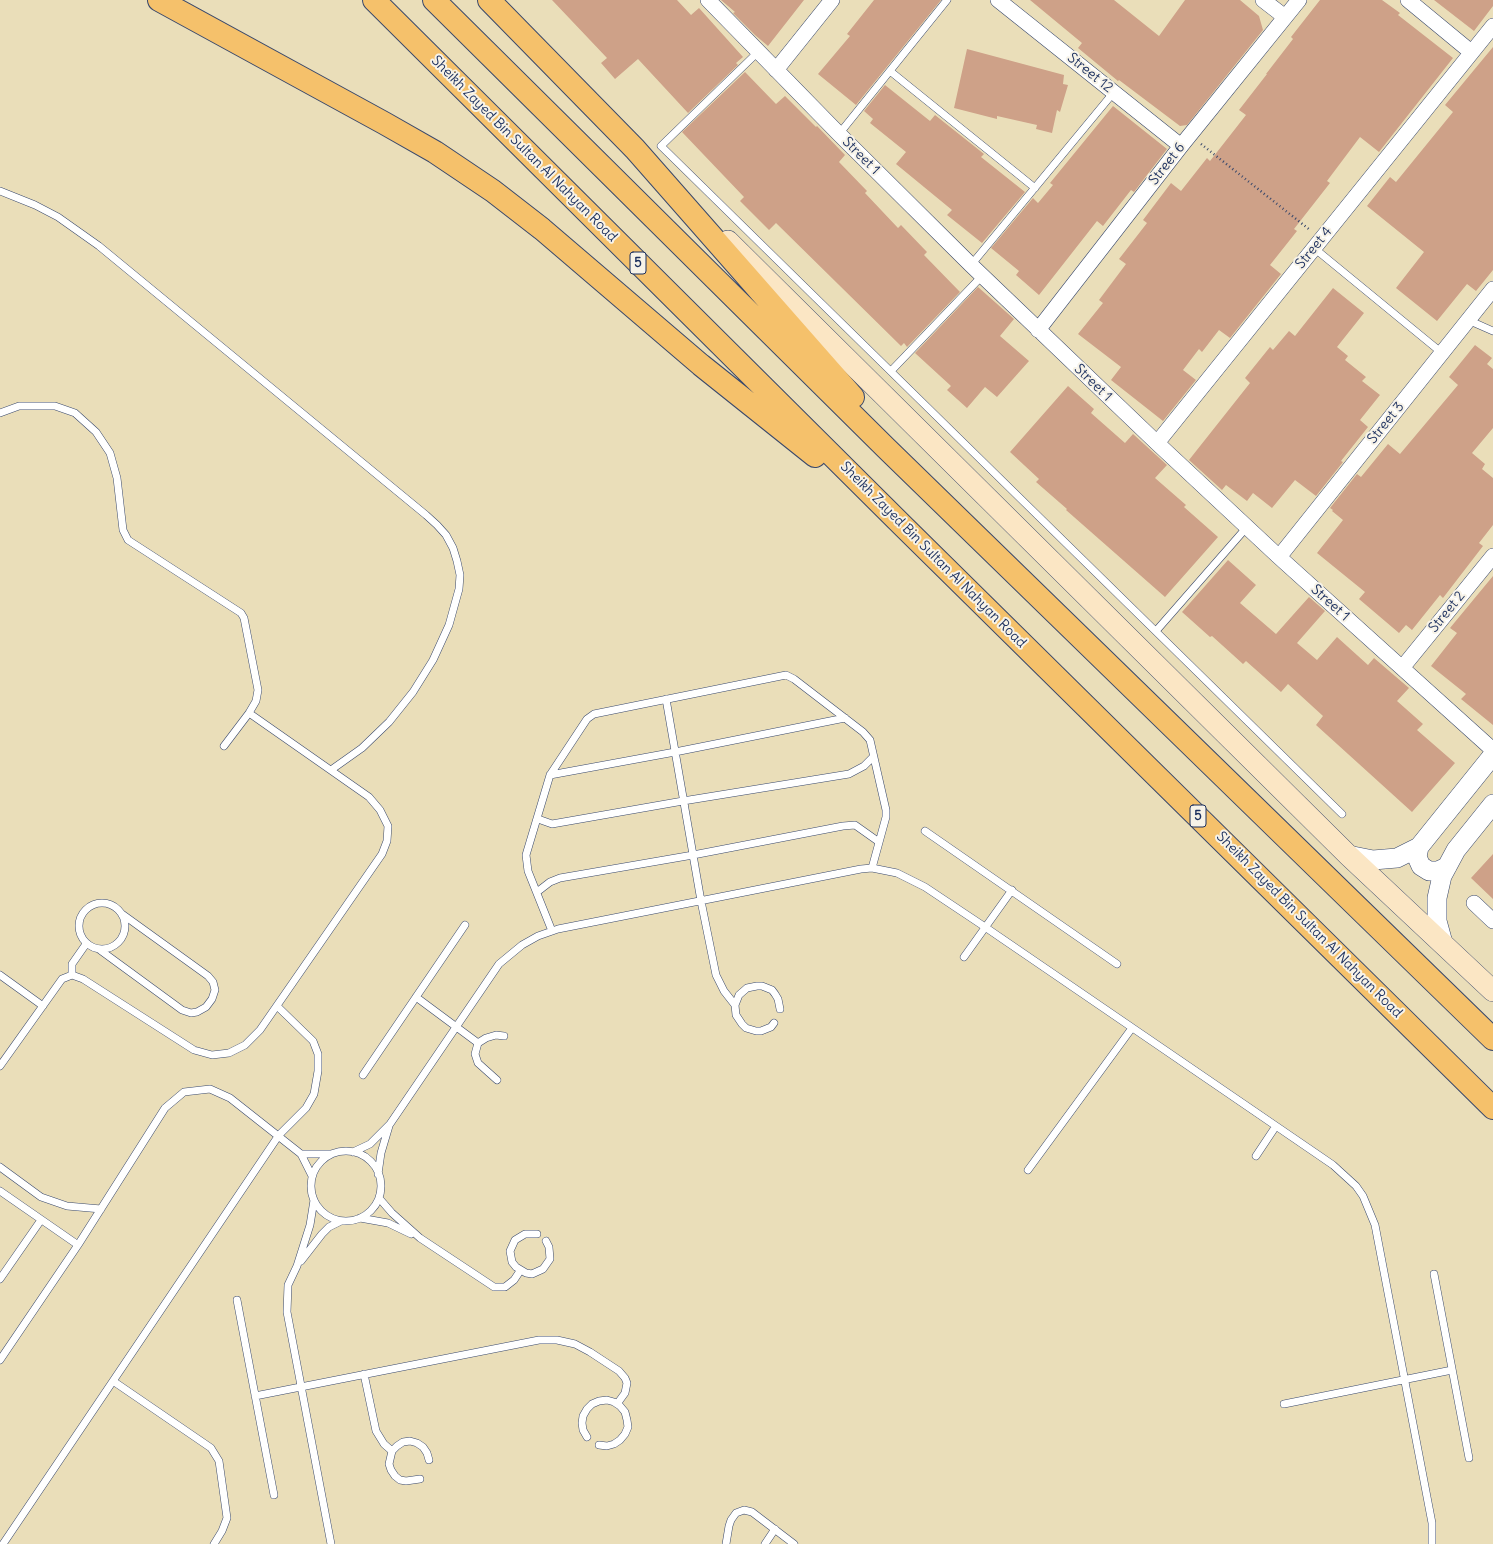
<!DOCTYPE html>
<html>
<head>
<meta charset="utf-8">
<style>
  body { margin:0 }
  canvas { display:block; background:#eadeb9 }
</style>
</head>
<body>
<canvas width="1493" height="1544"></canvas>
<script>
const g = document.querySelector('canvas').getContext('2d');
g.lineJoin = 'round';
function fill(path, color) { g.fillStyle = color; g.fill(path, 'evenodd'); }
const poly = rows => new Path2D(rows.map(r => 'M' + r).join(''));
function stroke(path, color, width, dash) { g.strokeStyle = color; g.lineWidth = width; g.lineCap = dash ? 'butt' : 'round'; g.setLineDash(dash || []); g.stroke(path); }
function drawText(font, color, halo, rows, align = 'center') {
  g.font = font + ' Delius,sans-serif'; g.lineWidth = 4; g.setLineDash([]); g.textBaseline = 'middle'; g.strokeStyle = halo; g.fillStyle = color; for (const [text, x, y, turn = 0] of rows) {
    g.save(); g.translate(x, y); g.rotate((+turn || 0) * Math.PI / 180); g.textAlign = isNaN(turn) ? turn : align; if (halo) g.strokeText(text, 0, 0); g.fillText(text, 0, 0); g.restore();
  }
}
fill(poly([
  [552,0,677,0,691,15,699,8,743,57,736,63,738,65,688,113,638,59,615,79,601,63,607,58],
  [721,0,804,0,768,46,755,35,733,13,735,12],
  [874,0,941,0,856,105,818,74,850,36,847,34],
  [1030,0,1114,0,1159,36,1185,0,1240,0,1259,16,1263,30,1187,125,1180,126,1119,80,1118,81,1078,48,1082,43],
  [1320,0,1382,0,1400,13,1398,15,1453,58,1379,152,1360,137,1327,181,1330,183,1294,229,1297,231,1270,265,1281,274,1230,338,1219,330,1202,352,1199,349,1183,370,1196,380,1163,421,1111,380,1121,367,1078,334,1103,303,1099,300,1126,264,1119,259,1147,223,1143,220,1171,183,1181,191,1207,158,1210,161,1246,115,1239,110,1267,74,1266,74,1293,39,1291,37],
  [1434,0,1493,0,1493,6,1474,31],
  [1493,47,1493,270,1476,291,1467,284,1437,321,1396,288,1424,252,1367,206,1390,177,1396,182,1453,112,1445,105],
  [967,49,1064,75,1063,84,1068,85,1060,112,1057,110,1052,133,1036,129,1037,125,997,116,997,119,954,108],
  [745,72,776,104,785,96,816,127,817,126,845,155,839,162,867,191,865,193,898,228,901,225,927,252,924,255,960,292,907,347,904,343,901,346,776,223,769,230,740,201,744,197,682,132],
  [885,85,930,121,935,115,984,154,981,157,1025,192,982,243,947,215,952,210,896,164,906,152,870,123,873,119,864,111],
  [1113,106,1167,149,1134,192,1131,190,1103,226,1097,221,1039,295,1016,275,1019,271,991,248,1033,198,1038,203,1053,185,1050,183],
  [978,287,1014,319,1000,336,1029,361,997,397,985,387,967,408,947,390,951,386,915,353],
  [1333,288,1364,313,1337,347,1348,356,1345,360,1366,377,1362,381,1380,395,1360,420,1368,427,1341,461,1343,462,1316,496,1295,480,1272,508,1253,493,1247,501,1226,485,1222,490,1189,460,1250,383,1245,378,1270,347,1273,350,1289,331,1295,336],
  [1475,345,1492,358,1487,364,1493,369,1493,428,1472,453,1485,464,1482,469,1493,478,1493,525,1479,543,1483,546,1443,598,1440,595,1412,630,1406,625,1399,633,1359,599,1365,592,1317,553,1343,520,1332,511,1333,510,1330,508,1357,474,1361,477,1388,444,1400,454,1458,385,1449,377],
  [1068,386,1094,409,1091,413,1125,443,1133,434,1167,465,1155,478,1186,505,1184,507,1218,537,1165,597,1066,510,1067,509,1036,482,1039,479,1010,452],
  [1228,560,1256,585,1240,603,1276,634,1309,597,1325,611,1297,643,1317,660,1337,637,1368,665,1374,658,1409,688,1397,701,1423,724,1417,730,1455,763,1412,812,1316,725,1323,716,1288,684,1281,692,1246,661,1243,664,1212,636,1210,637,1182,612],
  [1493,576,1493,725,1461,699,1466,694,1431,666,1457,633,1450,628],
  [1493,854,1493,899,1471,878]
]), '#cea188');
const service = poly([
  [758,52,661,146,1342,814],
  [890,71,1035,188],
  [839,134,947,0],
  [0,191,35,205,58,217,99,246,426,515,437,525,446,535,453,548,457,561,460,575,459,589,449,625,433,660,413,692,389,722,362,748,331,770],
  [1314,248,1442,353],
  [971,265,1114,92],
  [1468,320,1493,331],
  [891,371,982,276],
  [0,413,19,406,55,406,75,413,96,432,110,453,117,478,123,530,128,540,241,613,244,618,258,690,256,701,249,713,224,746],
  [1156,631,1247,527],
  [666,699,701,901,716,975,724,991,735,1005],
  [550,775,675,752,845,718],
  [538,819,552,824,683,801,849,774,864,766,873,757],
  [925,831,1117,964],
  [537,892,550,882,560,878,693,855,843,826,855,825,879,842],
  '79 926a23 23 0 1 1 46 0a23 23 0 1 1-46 0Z',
  [552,931,528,871,526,855,550,775,587,719,594,714,786,675,794,679,863,732,870,740,886,810,886,817,872,868],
  [100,950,182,1010,191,1013,197,1012,206,1007,212,999,215,990,213,982,208,976,122,914],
  [964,957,1012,890],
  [0,975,43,1006],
  [72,975,72,964,86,944],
  [416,997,478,1043],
  [774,1023,771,1027,761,1031,756,1031,746,1028,742,1024,736,1015,735,1005,739,995,747,988,757,986,762,986,772,990,775,994,778,999,780,1009],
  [0,1066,62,979,72,975,83,979,194,1050,212,1055,229,1053,245,1045,260,1030,382,854,387,841,388,826,380,810,369,797,249,713],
  [363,1075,465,925],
  [497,1080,478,1063,475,1054,478,1043,486,1038,496,1035,504,1036],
  '311 1186a35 35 0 1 1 70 0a35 35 0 1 1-70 0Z',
  [353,1152,370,1144,390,1124,499,964,522,945,538,936,558,929,861,869,872,868,897,873,925,887,985,927,1333,1165,1356,1186,1363,1196,1375,1225,1432,1523,1432,1544],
  [301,1154,331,1154],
  [1256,1156,1276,1126],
  [0,1167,41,1197,67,1206,101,1209],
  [1028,1170,1132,1028],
  [378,1174,381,1153,389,1126],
  [0,1191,78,1245,165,1108,184,1092,210,1089,230,1098,301,1154,312,1176],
  [379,1198,392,1213,420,1238,494,1287,505,1287,514,1280,520,1271],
  [314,1200,310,1225,297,1266,288,1285,287,1312,331,1544],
  [360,1218,388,1223,411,1234],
  [537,1234,525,1234,515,1240,510,1251,512,1262,516,1267,526,1273,532,1274,543,1269,550,1259,549,1247,546,1241],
  [301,1261,322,1234,329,1227,341,1221],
  [1434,1274,1469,1458],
  [0,1279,41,1220],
  [237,1300,274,1495],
  [0,1360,78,1245],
  [364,1374,376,1431,384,1444,392,1451],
  [113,1381,211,1448,219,1461,227,1518,222,1531,214,1544],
  [255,1396,539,1340,557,1340,575,1344,590,1352,619,1371,625,1378,627,1383,625,1393,617,1404],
  [1284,1404,1452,1370],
  [587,1437,583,1430,582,1423,583,1416,587,1409,592,1404,599,1401,607,1400,614,1402,620,1406,625,1412,627,1420,628,1427,625,1434,620,1440,614,1444,607,1446,599,1445],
  [420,1479,406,1481,400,1480,395,1476,391,1470,389,1464,392,1451,397,1446,403,1442,410,1441,417,1443,423,1447,427,1453,429,1460],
  [3,1544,279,1135,306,1108,314,1094,318,1071,318,1054,313,1041,277,1006],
  [726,1544,729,1526,731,1520,736,1513,744,1510,752,1512,794,1544],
  [765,1544,775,1529]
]);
const minor = poly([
  [708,0,839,134,971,265,1157,443,1279,557,1493,750],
  [998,0,1181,146],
  [1263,0,1285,17],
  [1408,0,1471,52],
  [776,70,832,0],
  [1038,330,1181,146,1299,0],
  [1157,443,1493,26],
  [1279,557,1493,289],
  [1402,668,1493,556],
  [1474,903,1493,921]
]);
const tertiary = poly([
  [1419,847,1417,857,1421,866,1429,871,1438,871,1447,867],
  [1348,855,1373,860,1397,858,1419,847,1493,755],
  [1443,943,1437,921,1437,898,1442,876,1456,850,1493,804]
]);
const secondary = poly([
  [728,241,1348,855,1493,991]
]);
const motorway = poly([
  [159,0,384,123,435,152,493,191,542,229,701,365,815,456],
  [374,0,902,525,1493,1108],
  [434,0,886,448,1493,1039],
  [489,0,635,149,853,397]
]);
stroke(service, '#3a496c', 8);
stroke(minor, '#3a496c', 16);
stroke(tertiary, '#3a496c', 20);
stroke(secondary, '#3a496c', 22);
stroke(motorway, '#3a496c', 24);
stroke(poly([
  [1201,144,1310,230]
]), '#3a496c', 2.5, [1, 3]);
stroke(service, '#fff', 7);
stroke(minor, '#fff', 15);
stroke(tertiary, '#fff', 19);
stroke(secondary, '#fbe6c4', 21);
stroke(motorway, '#f5c16b', 22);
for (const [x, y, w] of [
  [638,263,16],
  [1198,816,16]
]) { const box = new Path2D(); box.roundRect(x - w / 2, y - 11, w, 22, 3); g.fillStyle = '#f7f3e8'; g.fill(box); stroke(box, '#1b2f5e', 1); }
drawText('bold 13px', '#1b2f5e', null, [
  ["5",638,263],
  ["5",1198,816]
]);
drawText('14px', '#1b2f5e', '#f7f3e8', [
  ["Street 12",1090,73,39],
  ["Sheikh Zayed Bin Sultan Al Nahyan Road",524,149,45],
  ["Street 1",861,156,45],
  ["Street 6",1167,164,-52],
  ["Street 4",1314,248,-51],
  ["Street 1",1093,383,44],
  ["Street 3",1386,423,-51],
  ["Sheikh Zayed Bin Sultan Al Nahyan Road",933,555,45],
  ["Street 1",1330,603,42],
  ["Street 2",1447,612,-51],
  ["Sheikh Zayed Bin Sultan Al Nahyan Road",1309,925,45]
]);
</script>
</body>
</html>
